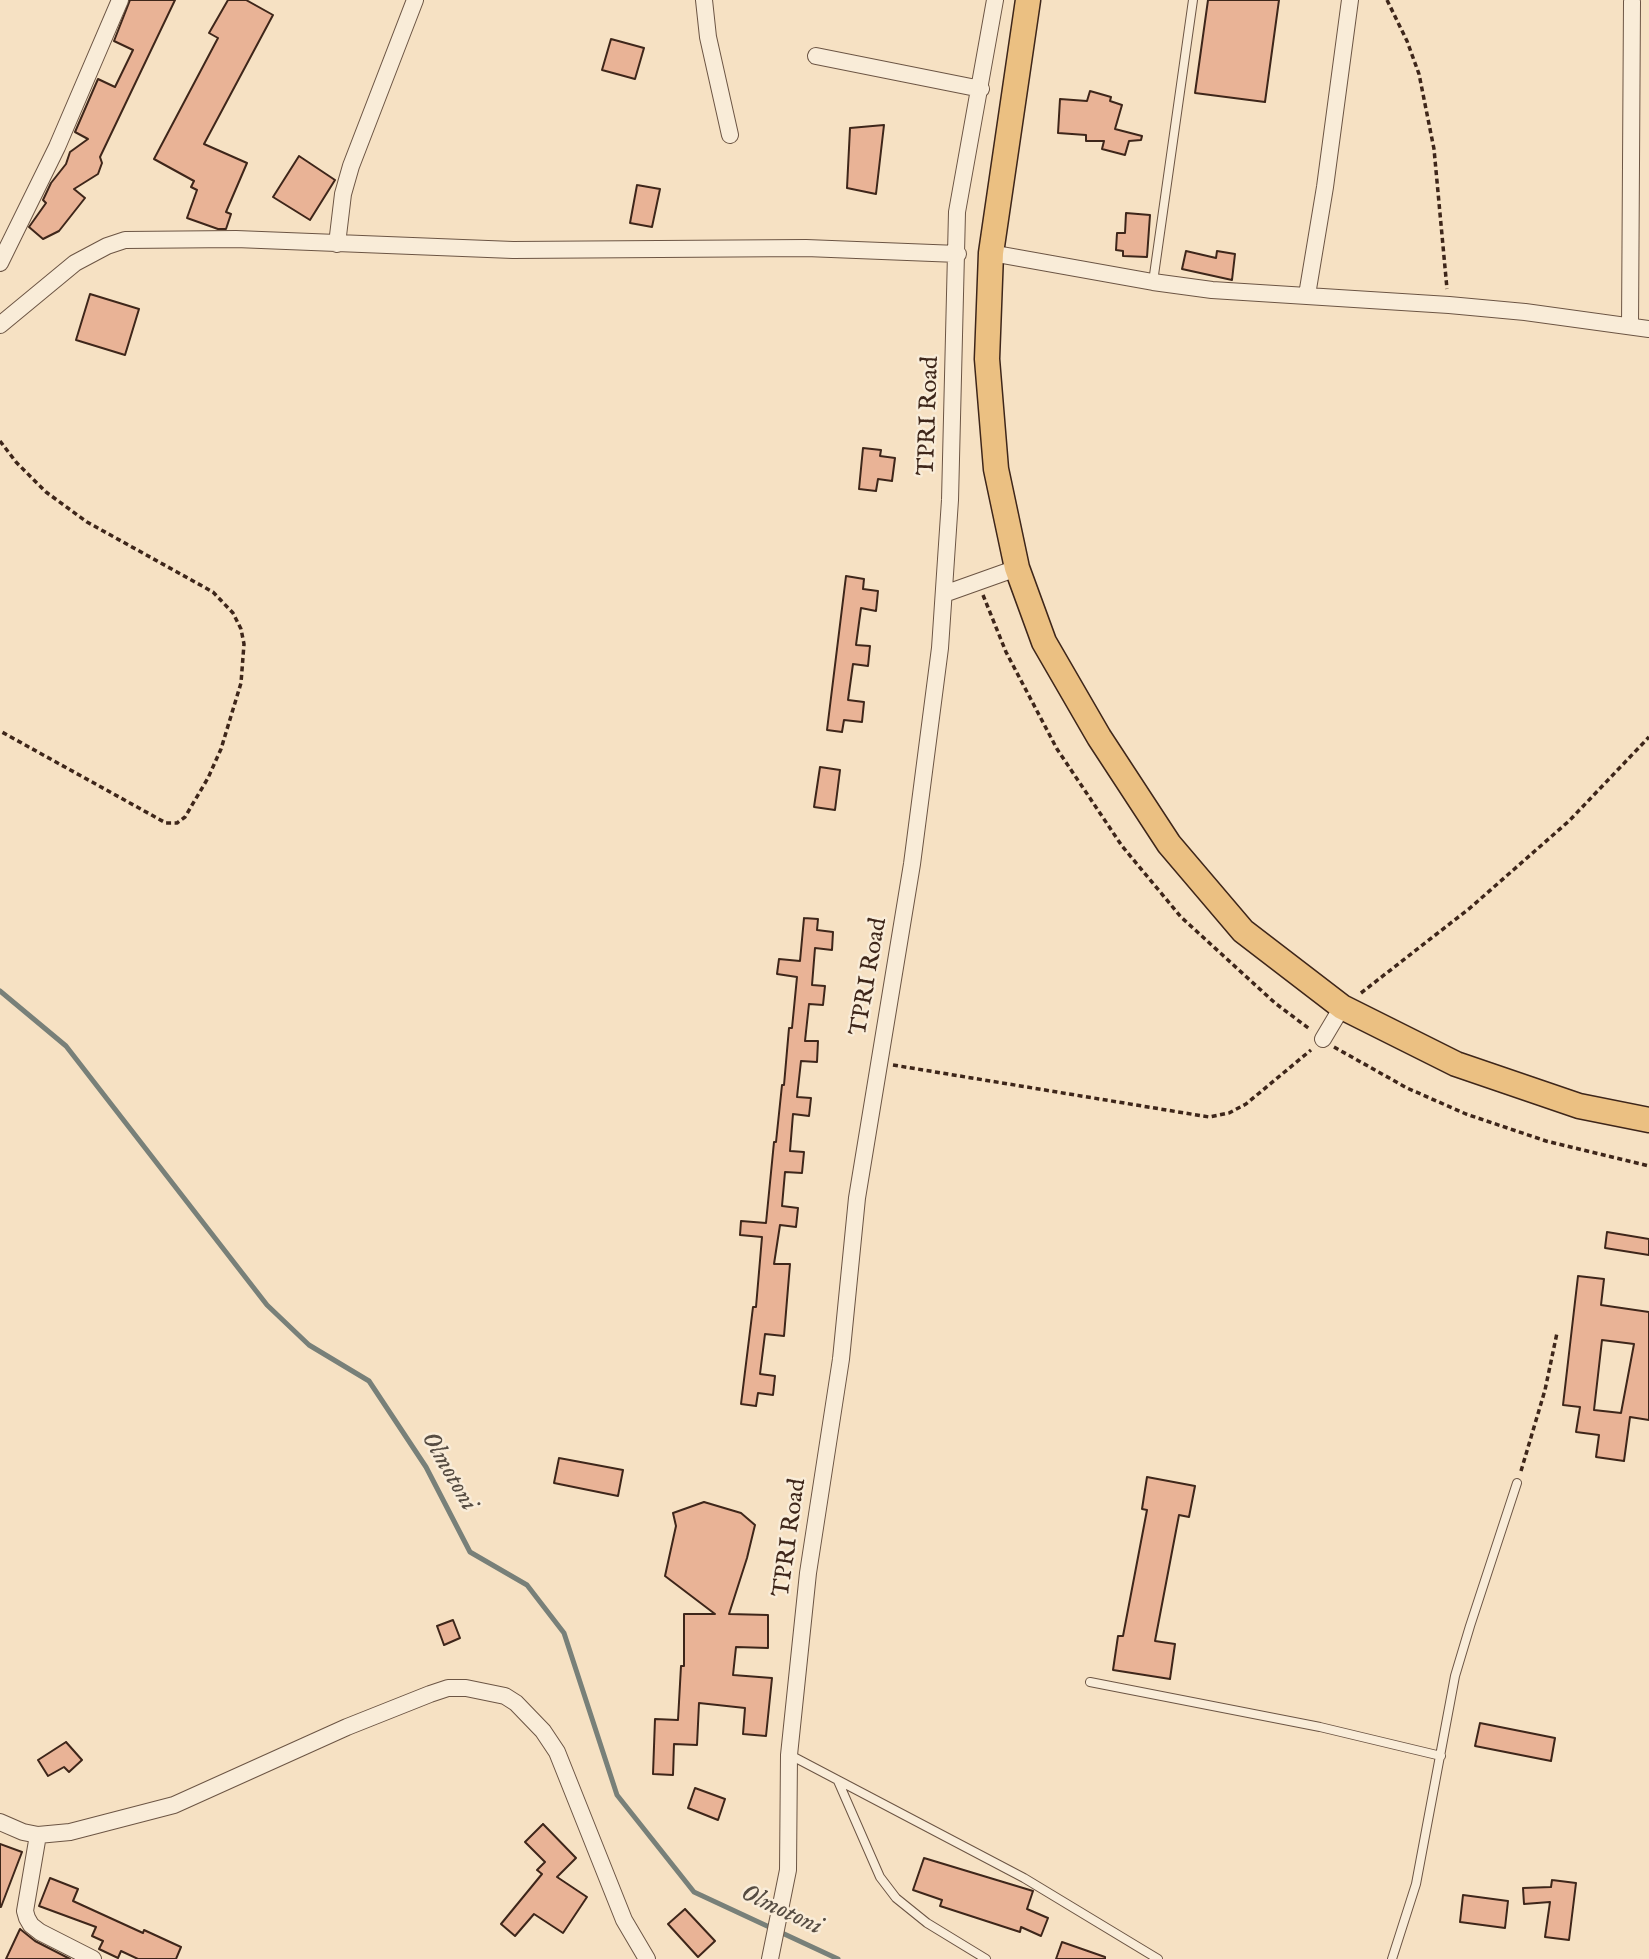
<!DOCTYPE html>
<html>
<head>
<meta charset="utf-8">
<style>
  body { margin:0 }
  canvas { display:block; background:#f6e1c3 }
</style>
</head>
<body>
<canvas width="1649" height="1959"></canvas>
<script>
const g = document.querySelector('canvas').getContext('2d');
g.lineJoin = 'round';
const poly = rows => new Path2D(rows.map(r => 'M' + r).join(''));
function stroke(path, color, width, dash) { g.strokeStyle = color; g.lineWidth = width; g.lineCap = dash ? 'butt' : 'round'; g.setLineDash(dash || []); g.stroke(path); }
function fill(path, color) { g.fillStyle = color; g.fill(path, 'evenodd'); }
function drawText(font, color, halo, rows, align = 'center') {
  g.font = font + ' "IM FELL English",serif'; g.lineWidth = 5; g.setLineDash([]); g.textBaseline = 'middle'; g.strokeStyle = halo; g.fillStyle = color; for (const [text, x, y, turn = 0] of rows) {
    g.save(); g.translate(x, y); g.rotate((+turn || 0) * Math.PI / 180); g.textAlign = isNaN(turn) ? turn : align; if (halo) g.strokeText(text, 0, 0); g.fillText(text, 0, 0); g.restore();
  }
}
stroke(poly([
  [0,991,66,1046,267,1305,309,1345,369,1381,426,1467,470,1552,527,1585,564,1633,617,1795,694,1892,838,1959]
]), '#788079', 5);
const building = poly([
  [130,0,175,0,100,157,102,163,98,174,74,189,85,198,59,231,43,239,29,227,46,203,43,200,51,183,66,164,70,152,88,139,75,132,98,79,115,87,133,50,114,41,130,0],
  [228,0,246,0,273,15,204,144,247,163,226,212,231,214,226,229,218,229,187,218,197,190,191,187,194,181,154,159,218,38,209,33,228,0],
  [1208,0,1279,0,1265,102,1195,93,1208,0],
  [611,39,644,48,635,79,602,70,611,39],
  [1090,91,1111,97,1110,101,1122,105,1115,129,1142,136,1141,140,1129,141,1125,155,1102,149,1104,141,1086,141,1086,135,1058,133,1060,99,1087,101,1090,91],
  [884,125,876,194,847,188,850,128,884,125],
  [299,156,335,180,310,220,273,197,299,156],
  [637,185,660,189,652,227,630,223,637,185],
  [1126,213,1150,215,1147,257,1123,256,1123,251,1116,250,1117,233,1125,233,1126,213],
  [1186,251,1216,258,1217,251,1235,254,1232,280,1182,269,1186,251],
  [90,294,139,309,125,355,76,340,90,294],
  [863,448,881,450,880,456,895,458,892,481,878,479,876,491,859,489,863,448],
  [846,576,864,579,863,589,878,591,876,611,861,608,856,645,870,646,868,666,853,664,848,700,864,702,862,722,844,720,842,732,827,730,846,576],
  [820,767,840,770,835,810,814,807,820,767],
  [804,918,818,919,817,930,833,932,832,950,815,948,812,985,825,986,823,1005,809,1004,805,1041,818,1041,817,1062,801,1061,797,1097,811,1098,809,1116,793,1114,790,1151,804,1152,802,1173,785,1172,782,1206,798,1208,796,1227,780,1225,774,1264,790,1264,784,1336,765,1334,760,1374,775,1376,773,1395,758,1393,756,1406,741,1404,753,1307,756,1307,762,1237,740,1235,741,1221,766,1223,774,1142,776,1142,782,1085,784,1085,789,1028,792,1028,797,977,777,974,779,959,800,961,804,918],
  [1607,1232,1649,1239,1649,1255,1605,1248,1607,1232],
  [1578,1276,1604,1279,1601,1305,1649,1312,1649,1420,1630,1417,1624,1461,1596,1457,1599,1435,1576,1432,1580,1407,1563,1405,1578,1276],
  [1602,1340,1634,1344,1621,1413,1594,1410,1602,1340],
  [559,1458,623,1470,618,1496,554,1483,559,1458],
  [1147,1477,1195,1486,1189,1517,1179,1515,1155,1641,1175,1644,1170,1679,1113,1670,1118,1636,1123,1636,1147,1510,1142,1509,1147,1477],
  [704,1502,741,1513,755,1525,747,1558,729,1614,768,1615,768,1648,736,1647,733,1675,772,1678,766,1736,743,1734,745,1708,699,1703,697,1745,674,1744,673,1775,653,1774,655,1719,678,1720,681,1666,684,1666,684,1614,715,1614,665,1576,676,1526,673,1513,704,1502],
  [453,1620,460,1638,444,1645,437,1626,453,1620],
  [1480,1723,1555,1738,1551,1761,1475,1746,1480,1723],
  [66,1742,82,1760,69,1772,64,1767,48,1776,38,1760,66,1742],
  [695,1788,725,1799,718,1820,688,1808,695,1788],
  [543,1824,576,1858,557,1877,587,1897,563,1933,534,1914,515,1936,501,1924,542,1874,537,1870,545,1862,525,1842,543,1824],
  [0,1844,22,1852,1,1907,0,1907,0,1844],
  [924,1858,1033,1891,1027,1909,1048,1918,1041,1936,1021,1927,1020,1932,940,1906,942,1900,913,1890,924,1858],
  [50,1878,78,1889,73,1901,143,1933,144,1930,181,1947,176,1959,138,1959,121,1951,118,1958,99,1949,103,1941,92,1936,96,1927,39,1906,50,1878],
  [1552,1880,1576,1883,1569,1940,1545,1937,1550,1902,1524,1904,1523,1888,1551,1887,1552,1880],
  [1463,1895,1508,1901,1505,1928,1460,1922,1463,1895],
  [685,1909,715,1941,698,1957,668,1924,685,1909],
  [20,1929,35,1941,70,1959,6,1959,20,1929],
  [1062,1942,1105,1957,1105,1959,1056,1959,1062,1942]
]);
fill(building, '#e9b396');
stroke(building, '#3e261a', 2);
const service = poly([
  [1153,282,1193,0],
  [1090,1682,1320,1727,1441,1756],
  [790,1755,1024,1878,1158,1959],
  [838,1781,880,1877,896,1898,927,1923,986,1959],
  [1392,1959,1416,1884,1455,1676,1470,1626,1517,1483]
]);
const minor = poly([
  [704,0,708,37,730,135],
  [816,56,981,89],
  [337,244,343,194,351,166,415,0],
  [991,253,1153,282,1212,290,1449,305,1525,312,1649,329],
  [0,263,57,147,120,0],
  [1307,295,1325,187,1350,0],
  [0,325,75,263,107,246,125,240,236,239,513,250,806,248,958,254],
  [1630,326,1632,2],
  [944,594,1017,568],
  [1323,1039,1342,1007],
  [0,1822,23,1832,38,1835,70,1832,174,1805,347,1727,430,1694,448,1688,466,1688,505,1696,516,1703,543,1731,557,1752,624,1920,647,1959],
  [38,1835,25,1911,27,1918,31,1925,40,1932,93,1959],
  [770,1959,788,1870,789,1755,808,1573,841,1359,857,1198,912,864,940,648,950,500,957,212,995,0]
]);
const primary = poly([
  [1028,0,991,253,987,359,996,469,1017,568,1044,642,1099,737,1169,844,1243,931,1342,1007,1456,1064,1579,1106,1649,1120]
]);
stroke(service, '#6c5544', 10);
stroke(minor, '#6c5544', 18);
stroke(primary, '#3e261a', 27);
stroke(poly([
  [1387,0,1407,41,1419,74,1434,149,1447,289],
  [0,441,16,462,46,492,87,522,213,592,233,613,241,629,244,644,241,683,221,749,208,778,185,817,177,823,166,823,0,731],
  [983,595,1006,652,1057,749,1122,846,1181,917,1275,1003,1311,1030],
  [1361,993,1470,908,1569,821,1649,737],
  [1334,1047,1407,1088,1466,1114,1546,1141,1649,1166],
  [893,1065,1209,1117,1229,1113,1246,1104,1311,1050],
  [1521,1471,1545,1390,1557,1333]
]), '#3e261a', 3.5, [5, 3.5]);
stroke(service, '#f9ecd8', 8);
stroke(minor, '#f9ecd8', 16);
stroke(primary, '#ebc082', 24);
drawText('24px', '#3e261a', '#f9ecd8', [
  ["TPRI Road",930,416,-88],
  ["TPRI Road",870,977,-80],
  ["TPRI Road",791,1538,-82]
]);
drawText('italic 26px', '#564c42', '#f9ecd8', [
  ["Olmotoni",448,1472,60],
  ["Olmotoni",781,1911,25]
]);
</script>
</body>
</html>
